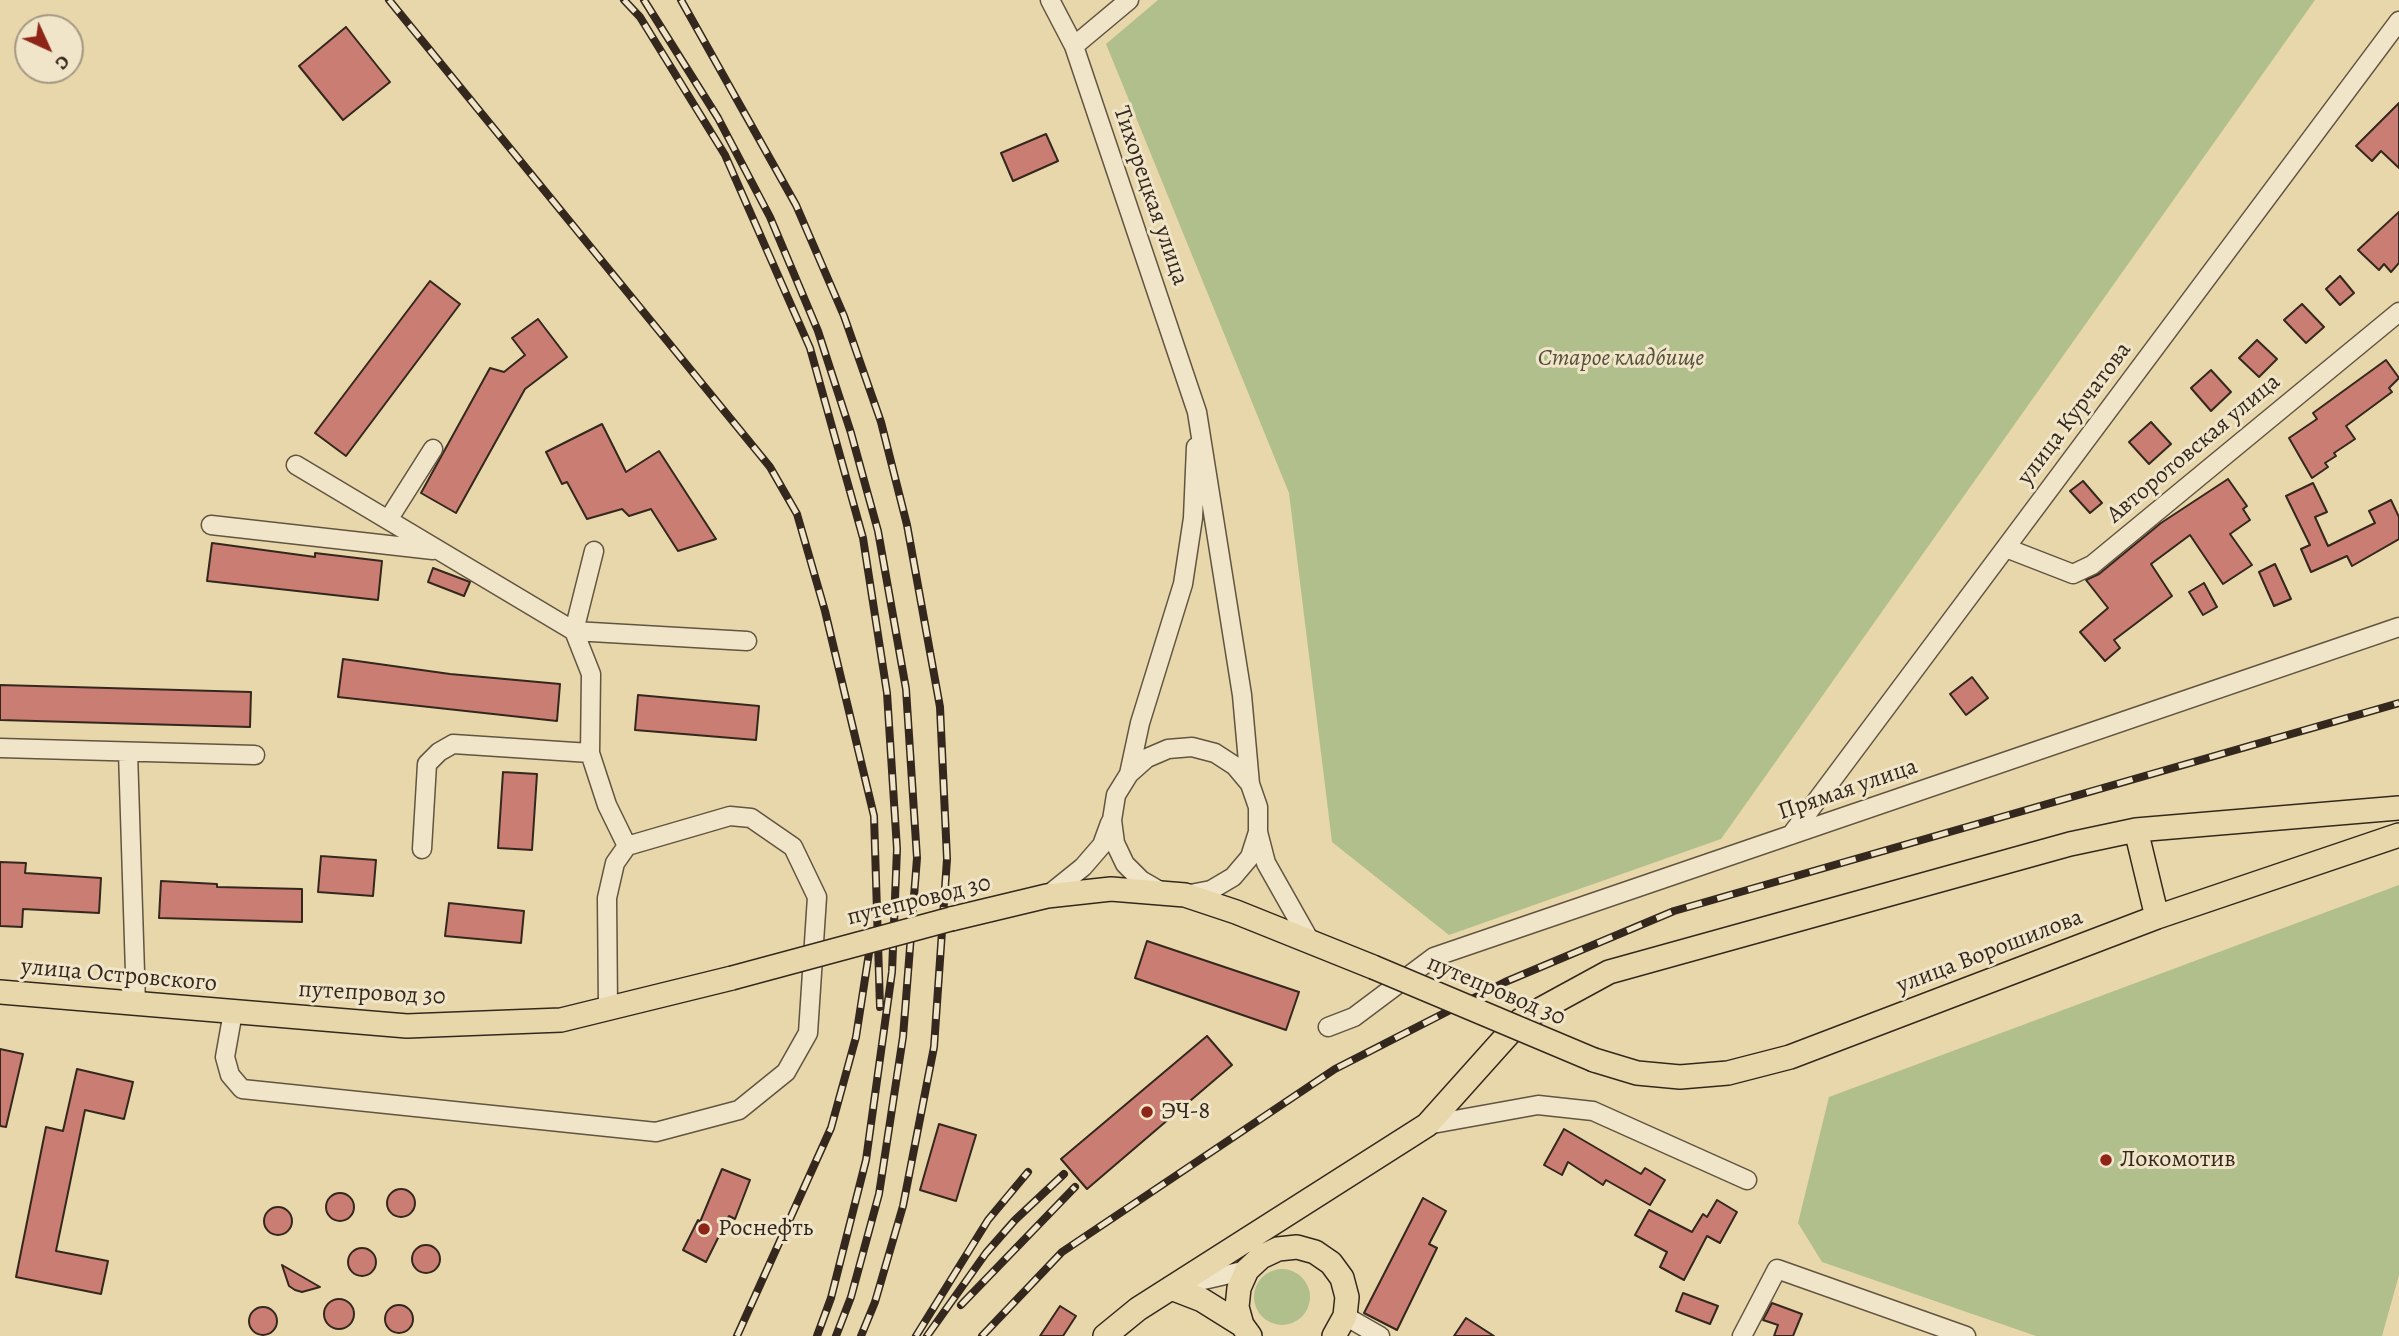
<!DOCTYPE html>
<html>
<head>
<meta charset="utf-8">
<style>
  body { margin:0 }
  #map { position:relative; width:2399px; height:1336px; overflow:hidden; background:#e8d7aa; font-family:Alegreya,serif }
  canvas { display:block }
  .north { position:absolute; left:14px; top:14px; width:70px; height:70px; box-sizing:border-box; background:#f0e5c8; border:2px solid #a59984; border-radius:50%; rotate:135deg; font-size:19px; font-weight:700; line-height:28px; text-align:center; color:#34281e }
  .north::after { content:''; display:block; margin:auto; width:24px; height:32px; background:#8f2418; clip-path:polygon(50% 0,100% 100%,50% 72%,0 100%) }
</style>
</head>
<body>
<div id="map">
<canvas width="2399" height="1336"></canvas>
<div class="north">С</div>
</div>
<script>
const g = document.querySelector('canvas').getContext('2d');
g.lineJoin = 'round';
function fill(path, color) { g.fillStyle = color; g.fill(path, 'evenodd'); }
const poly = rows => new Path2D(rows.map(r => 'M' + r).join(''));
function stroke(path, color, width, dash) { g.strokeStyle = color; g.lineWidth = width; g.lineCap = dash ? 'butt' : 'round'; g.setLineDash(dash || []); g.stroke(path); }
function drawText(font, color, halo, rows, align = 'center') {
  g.font = font + ' Alegreya,serif'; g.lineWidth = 6; g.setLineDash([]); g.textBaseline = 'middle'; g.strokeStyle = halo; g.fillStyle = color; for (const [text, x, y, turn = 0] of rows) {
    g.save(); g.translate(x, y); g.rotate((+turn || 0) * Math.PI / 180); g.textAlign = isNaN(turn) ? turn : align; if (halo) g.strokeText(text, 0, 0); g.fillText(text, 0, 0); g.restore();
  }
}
fill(poly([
  [1158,0,2315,0,1721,839,1449,935,1332,842,1289,493,1106,44],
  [2399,885,2399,1275,2382,1336,2036,1336,1822,1262,1798,1223,1829,1097],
  '1254 1297a28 28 0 1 1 56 0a28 28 0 1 1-56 0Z'
]), '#b1bf8c');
const building = poly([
  [346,27,390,82,343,120,299,66,346,27],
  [2399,103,2399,168,2381,151,2372,161,2356,146,2399,103],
  [1046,134,1058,161,1013,181,1001,153,1046,134],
  [2399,212,2399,263,2391,272,2384,264,2379,270,2358,250,2399,212],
  [2340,276,2354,293,2340,305,2326,289,2340,276],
  [430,281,460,304,346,456,315,433,430,281],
  [2302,304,2324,327,2306,343,2284,320,2302,304],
  [538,319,567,357,525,389,456,513,421,493,490,368,504,372,525,355,512,338,538,319],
  [2257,340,2277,359,2259,377,2239,358,2257,340],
  [2386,360,2399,378,2389,388,2392,392,2346,426,2355,439,2334,453,2336,456,2325,463,2328,467,2312,478,2289,438,2317,419,2313,413,2386,360],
  [2211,370,2231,392,2211,411,2191,388,2211,370],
  [2151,422,2171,444,2149,464,2129,442,2151,422],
  [602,424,626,472,659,451,716,539,678,551,651,509,629,516,622,509,587,519,567,482,562,484,546,452,602,424],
  [2228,479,2247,506,2243,509,2250,520,2230,534,2252,565,2223,584,2190,535,2151,564,2172,596,2114,640,2120,648,2105,661,2080,632,2108,608,2086,580,2099,574,2161,523,2228,479],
  [2083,481,2102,503,2090,513,2070,491,2083,481],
  [2313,483,2327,512,2315,517,2328,546,2375,523,2369,511,2391,500,2399,517,2399,539,2352,566,2347,556,2311,572,2301,549,2310,545,2286,496,2313,483],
  [212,543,315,557,315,553,382,561,378,600,207,581,212,543],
  [2275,564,2291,599,2274,606,2259,572,2275,564],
  [433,568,470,582,464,596,428,582,433,568],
  [2204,583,2217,607,2203,615,2189,592,2204,583],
  [343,659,450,674,560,684,557,721,338,697,343,659],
  [1972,677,1988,698,1966,715,1950,694,1972,677],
  [0,685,251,692,250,727,0,720,0,685],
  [638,695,759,706,756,740,635,730,638,695],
  [503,772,537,774,532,850,498,848,503,772],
  [321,856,376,860,373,896,318,892,321,856],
  [0,862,26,863,25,873,101,878,99,913,23,909,22,927,0,926,0,862],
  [161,881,217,884,217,887,302,889,302,922,159,918,161,881],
  [449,903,524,911,521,943,445,936,449,903],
  [1147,941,1299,992,1286,1030,1135,978,1147,941],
  [1207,1036,1232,1065,1087,1189,1061,1159,1207,1036],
  [0,1049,23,1054,6,1127,0,1126,0,1049],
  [77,1069,133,1082,124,1119,85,1110,56,1251,108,1261,101,1294,16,1277,46,1127,63,1131,77,1069],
  [939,1124,976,1135,956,1201,920,1190,939,1124],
  [1564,1129,1641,1174,1645,1168,1665,1180,1650,1205,1606,1180,1603,1185,1568,1162,1562,1175,1544,1165,1564,1129],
  [722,1169,750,1180,735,1219,729,1216,706,1262,683,1250,698,1220,700,1222,722,1169],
  '387 1203a14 14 0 1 1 28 0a14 14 0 1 1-28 0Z',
  '326 1207a14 14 0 1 1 28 0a14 14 0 1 1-28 0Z',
  [1423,1198,1446,1211,1429,1244,1437,1248,1397,1330,1364,1313,1423,1198],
  [1717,1200,1737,1212,1720,1243,1707,1236,1684,1280,1660,1267,1667,1252,1635,1235,1649,1210,1692,1232,1703,1214,1707,1217,1717,1200],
  '264 1221a14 14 0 1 1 28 0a14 14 0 1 1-28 0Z',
  '412 1259a14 14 0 1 1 28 0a14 14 0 1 1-28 0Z',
  '348 1262a14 14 0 1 1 28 0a14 14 0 1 1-28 0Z',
  [282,1265,320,1287,302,1292,295,1290,289,1286,282,1265],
  [1683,1293,1718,1306,1710,1324,1676,1311,1683,1293],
  '324 1314a15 15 0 1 1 30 0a15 15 0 1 1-30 0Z',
  [1772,1303,1802,1314,1793,1336,1774,1336,1778,1325,1763,1320,1772,1303],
  '385 1319a14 14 0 1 1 28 0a14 14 0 1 1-28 0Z',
  [1060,1306,1076,1316,1063,1336,1040,1336,1060,1306],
  '249 1321a14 14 0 1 1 28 0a14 14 0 1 1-28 0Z',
  [1466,1318,1494,1336,1454,1336,1466,1318]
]);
fill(building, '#ca7d72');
stroke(building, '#34281e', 2);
const minor = poly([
  [1050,0,1074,46,1197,412,1242,695,1250,784],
  [1074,46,1129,0],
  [296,465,574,631,591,674,590,753,607,805,627,846],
  [388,520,433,449],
  [211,525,433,550],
  [2006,548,2073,574,2092,565,2399,312],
  [594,551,574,631,747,641],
  [0,748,255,755],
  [128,752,136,1004],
  [1129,774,1140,723,1183,584,1193,518,1196,447],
  [1258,832,1266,863,1310,941],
  [1791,835,2399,21],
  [422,849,427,764,439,752,453,744,590,753],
  [1160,891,1141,880,1125,864,1115,843,1112,820,1116,795,1129,774,1147,758,1168,749,1192,747,1215,753,1235,766,1250,784,1258,807,1258,832,1250,857,1233,877,1211,890,1185,895],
  [1047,896,1083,867,1102,845,1110,823],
  [233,1012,225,1057,230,1075,242,1089,656,1132,739,1110,786,1072,808,1033,817,897,793,847,751,818,730,816,627,846,615,863,607,898,608,1008],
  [1328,1027,1354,1017,1434,957,2399,627],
  [1427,1125,1538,1105,1593,1111,1747,1180],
  [1182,1285,1247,1270],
  [1345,1316,1380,1336],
  [1742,1336,1777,1269,1966,1336]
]);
const major = poly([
  [2136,830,2157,917],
  [951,919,1047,896,1111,889,1185,895,1236,912,1373,967],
  [0,992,407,1026,561,1020,732,978],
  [1594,1060,1637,1073,1680,1077,1728,1073,1790,1057,2157,917,2399,835],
  [1171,1288,1202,1300,1242,1325],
  [1105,1336,1138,1309,1427,1125,1521,1020,1609,972,2070,844,2136,830,2399,808],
  [1250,1336,1242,1325,1237,1307,1239,1288,1247,1270,1261,1257,1278,1249,1297,1247,1315,1252,1331,1263,1342,1278,1347,1297,1345,1316,1334,1336]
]);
stroke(minor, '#615441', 21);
stroke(major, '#34281e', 26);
stroke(minor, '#f0e5c8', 18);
stroke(major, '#e8d7aa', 23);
const rail = poly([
  [389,0,770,467,797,514,825,611,874,816,880,1007],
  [624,0,640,17,725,155,810,348,863,538,887,693,897,849,892,972,866,1160,831,1298,817,1336],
  [644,0,718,118,770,217,818,331,851,433,878,531,906,689,917,858,903,1037,879,1194,851,1297,836,1336],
  [681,0,796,205,844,316,881,422,907,525,940,707,947,859,934,1047,903,1206,875,1302,861,1336],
  [961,1305,1075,1187],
  [737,1336,831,1128,856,1037,871,940],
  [916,1336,988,1220,1028,1172],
  [927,1336,986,1253,1015,1220,1064,1174],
  [982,1336,1062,1252,1335,1069,1505,982,1674,911,2399,703]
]);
stroke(rail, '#34281e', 8);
stroke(rail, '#f0e5c8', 5, [16]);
const majorBridge = poly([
  [1373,967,1594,1060],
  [732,978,951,919]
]);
stroke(majorBridge, '#34281e', 26, []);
stroke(majorBridge, '#e8d7aa', 23);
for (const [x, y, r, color] of [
  [1147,1112,7,"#8f2418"],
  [2106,1160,7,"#8f2418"],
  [704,1229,7,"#8f2418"]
]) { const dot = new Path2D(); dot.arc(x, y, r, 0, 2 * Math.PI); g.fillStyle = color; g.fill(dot); stroke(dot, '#f0e5c8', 2.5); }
drawText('24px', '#34281e', '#f0e5c8', [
  ["Тихорецкая улица",1150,196,71],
  ["улица Курчатова",2075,414,-53],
  ["Авторотовская улица",2194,449,-40],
  ["Прямая улица",1848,790,-19],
  ["путепровод 30",919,901,-14],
  ["улица Ворошилова",1990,952,-21],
  ["улица Островского",119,976,5],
  ["путепровод 30",1496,991,23],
  ["путепровод 30",372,994,3]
]);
drawText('italic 24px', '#534e3a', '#f0e5c8', [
  ["Старое кладбище",1621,359]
]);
drawText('24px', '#34281e', '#f0e5c8', [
  ["ЭЧ-8",1161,1112],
  ["Локомотив",2120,1160],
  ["Роснефть",718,1229]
], 'left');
</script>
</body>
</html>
